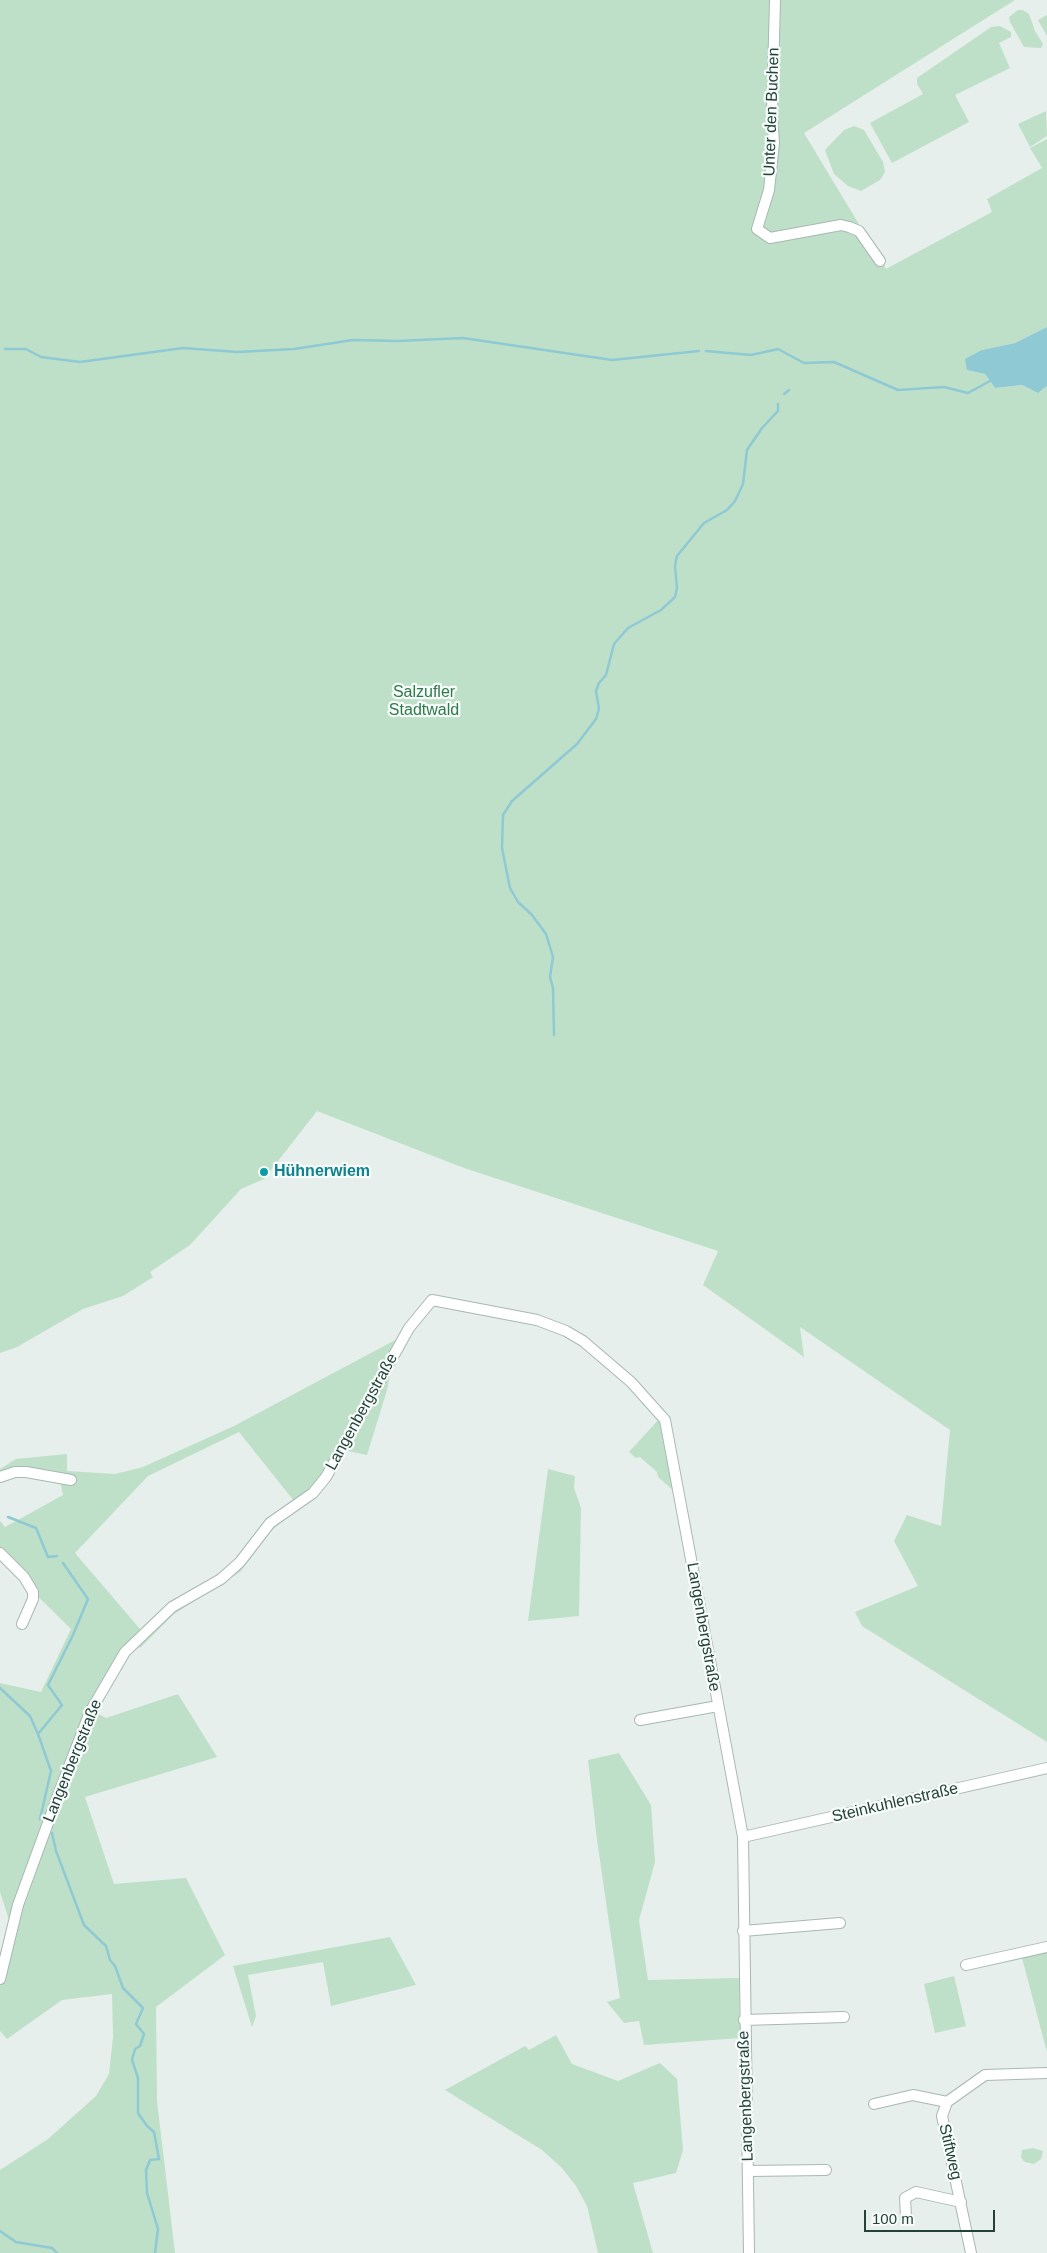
<!DOCTYPE html>
<html>
<head>
<meta charset="utf-8">
<style>
  body { margin:0 }
  #map { position:relative; width:1047px; height:2253px; overflow:hidden; background:#e6efeb; font-family:Arial,sans-serif }
  canvas { display:block }
  .scale { position:absolute; left:864px; top:2210px; width:131px; height:22px; box-sizing:border-box; border:2px solid #24423a; border-top:0; padding-left:6px; font-size:15px; line-height:18px; white-space:nowrap; color:#24423a; -webkit-text-stroke:4px #f7fbf9; paint-order:stroke }
</style>
</head>
<body>
<div id="map">
<canvas width="1047" height="2253"></canvas>
<div class="scale">100 m</div>
</div>
<script>
const g = document.querySelector('canvas').getContext('2d');
g.lineJoin = 'round';
function fill(path, color) { g.fillStyle = color; g.fill(path, 'evenodd'); }
const poly = rows => new Path2D(rows.map(r => 'M' + r).join(''));
function stroke(path, color, width, dash) { g.strokeStyle = color; g.lineWidth = width; g.lineCap = dash ? 'butt' : 'round'; g.setLineDash(dash || []); g.stroke(path); }
function drawText(font, color, halo, rows, align = 'center') {
  g.font = font + ' Arial,sans-serif'; g.lineWidth = 4.5; g.setLineDash([]); g.textBaseline = 'middle'; g.strokeStyle = halo; g.fillStyle = color; for (const [text, x, y, turn = 0] of rows) {
    g.save(); g.translate(x, y); g.rotate((+turn || 0) * Math.PI / 180); g.textAlign = isNaN(turn) ? turn : align; if (halo) g.strokeText(text, 0, 0); g.fillText(text, 0, 0); g.restore();
  }
}
fill(poly([
  [0,0,1015,0,804,133,886,269,992,212,987,199,1042,168,1030,148,1047,139,1047,327,1015,343,982,350,967,370,985,374,995,388,1022,385,1038,393,1047,386,1047,1742,862,1626,855,1612,918,1586,894,1541,907,1515,941,1526,950,1430,800,1327,804,1357,703,1285,718,1251,464,1168,317,1111,264,1179,241,1189,190,1245,150,1272,153,1277,123,1296,83,1309,17,1347,0,1353],
  [1018,10,1023,10,1029,14,1035,31,1043,44,1041,48,1024,47,1010,22,1009,17],
  [1047,15,1047,36,1038,20],
  [1000,26,1011,32,1011,37,999,43,1010,68,955,95,969,122,892,163,870,123,923,94,917,84,917,78,991,27],
  [1046,111,1047,136,1030,147,1018,124],
  [854,126,864,130,883,162,885,172,880,180,861,191,848,186,834,174,825,150,844,130],
  [397,1339,387,1390,367,1455,343,1450,309,1499,272,1530,240,1572,174,1614,140,1648,135,1642,93,1711,106,1718,178,1694,217,1757,85,1797,114,1884,186,1878,225,1955,156,2007,157,2101,175,2253,0,2253,0,2170,48,2139,96,2096,109,2074,113,2037,112,1994,62,2000,7,2039,0,2031,0,1986,4,1978,10,1923,0,1892,0,1683,41,1692,71,1629,0,1559,0,1521,5,1527,63,1495,60,1481,0,1474,0,1469,16,1459,67,1454,67,1471,115,1474,143,1467,234,1426],
  [239,1432,294,1501,267,1518,239,1557,220,1575,170,1601,140,1629,75,1553,148,1476],
  [660,1418,676,1493,658,1477,657,1472,640,1457,636,1458,629,1452],
  [548,1469,575,1476,574,1488,581,1508,579,1616,528,1621],
  [619,1753,651,1805,655,1862,639,1920,648,1980,739,1978,740,2038,644,2045,639,2021,624,2023,607,2002,620,1998,597,1840,588,1760],
  [390,1937,416,1985,331,2006,323,1962,248,1975,256,2016,252,2027,233,1966],
  [1047,1952,1047,2052,1022,1958],
  [954,1976,966,2026,935,2033,924,1984],
  [556,2035,572,2064,618,2081,660,2063,677,2079,683,2150,676,2173,633,2183,653,2253,598,2253,587,2206,576,2186,562,2168,542,2150,445,2090,525,2046,529,2050],
  [1033,2148,1043,2151,1041,2159,1034,2164,1025,2162,1021,2158,1022,2150]
]), '#bfe0c8');
fill(poly([
  [1047,327,1047,386,1038,393,1022,385,995,388,985,374,967,370,965,359,982,350,1015,343]
]), '#8ec9d4');
stroke(poly([
  [5,349,26,349,41,357,80,362,183,348,237,352,294,349,353,340,398,341,463,338,612,360,699,351],
  [706,351,751,355,778,349,804,363,834,362,898,390,944,387,968,393,990,381],
  [784,394,789,390],
  [554,1035,553,988,550,977,553,957,546,934,532,915,518,902,510,888,502,848,503,815,512,801,577,744,596,719,599,709,596,691,599,683,606,675,614,644,628,628,661,610,675,597,677,588,675,566,677,556,704,523,727,510,735,501,743,484,747,450,762,428,778,411,778,404],
  [8,1517,36,1528,48,1557,57,1556],
  [0,1688,30,1716,38,1734],
  [40,1819,51,1771,38,1734,62,1705,48,1685,73,1635,88,1599,63,1563],
  [52,1833,56,1851,84,1925,106,1946,110,1960,115,1966,123,1988,143,2008,136,2024,144,2034,140,2046,135,2049,132,2060,138,2078,138,2113,147,2126,154,2132,159,2159,150,2160,146,2170,147,2193,158,2229,155,2253],
  [0,2231,16,2242,52,2248,57,2253]
]), '#8ec9d4', 2.5);
const minor = poly([
  [775,0,772,114,774,143,769,190,757,229,770,238,841,225,849,227,859,231,880,261],
  [0,1477,15,1472,26,1472,71,1480],
  [0,1553,24,1577,33,1592,33,1599,22,1624],
  [640,1720,718,1706],
  [743,1837,1047,1768],
  [743,1931,840,1923],
  [966,1965,1047,1947],
  [0,1979,18,1905,60,1790,90,1712,125,1652,172,1607,221,1579,240,1562,270,1523,313,1493,326,1477,409,1328,432,1300,537,1320,566,1331,583,1341,631,1382,665,1420,743,1837,749,2253],
  [744,2020,844,2017],
  [947,2102,942,2116,971,2253],
  [874,2104,913,2095,947,2102,985,2075,1047,2073],
  [748,2171,826,2170],
  [906,2217,905,2198,916,2192,961,2202]
]);
stroke(minor, '#a8b8b2', 12);
stroke(minor, '#fff', 10);
for (const [x, y, r, color] of [
  [264,1172,5,"#0f9aa8"]
]) { const dot = new Path2D(); dot.arc(x, y, r, 0, 2 * Math.PI); g.fillStyle = color; g.fill(dot); stroke(dot, '#f7fbf9', 2); }
drawText('16px', '#24423a', '#f7fbf9', [
  ["Unter den Buchen",772,112,-88],
  ["Langenbergstraße",362,1412,-61],
  ["Langenbergstraße",703,1627,80],
  ["Langenbergstraße",73,1761,-68],
  ["Steinkuhlenstraße",895,1803,-13],
  ["Langenbergstraße",746,2096,-92],
  ["Stiftweg",950,2152,77]
]);
drawText('16px', '#2d7a4b', '#f7fbf9', [
  ["Salzufler",424,693],
  ["Stadtwald",424,711]
]);
drawText('bold 16px', '#0d838f', '#f7fbf9', [
  ["Hühnerwiem",274,1172]
], 'left');
</script>
</body>
</html>
